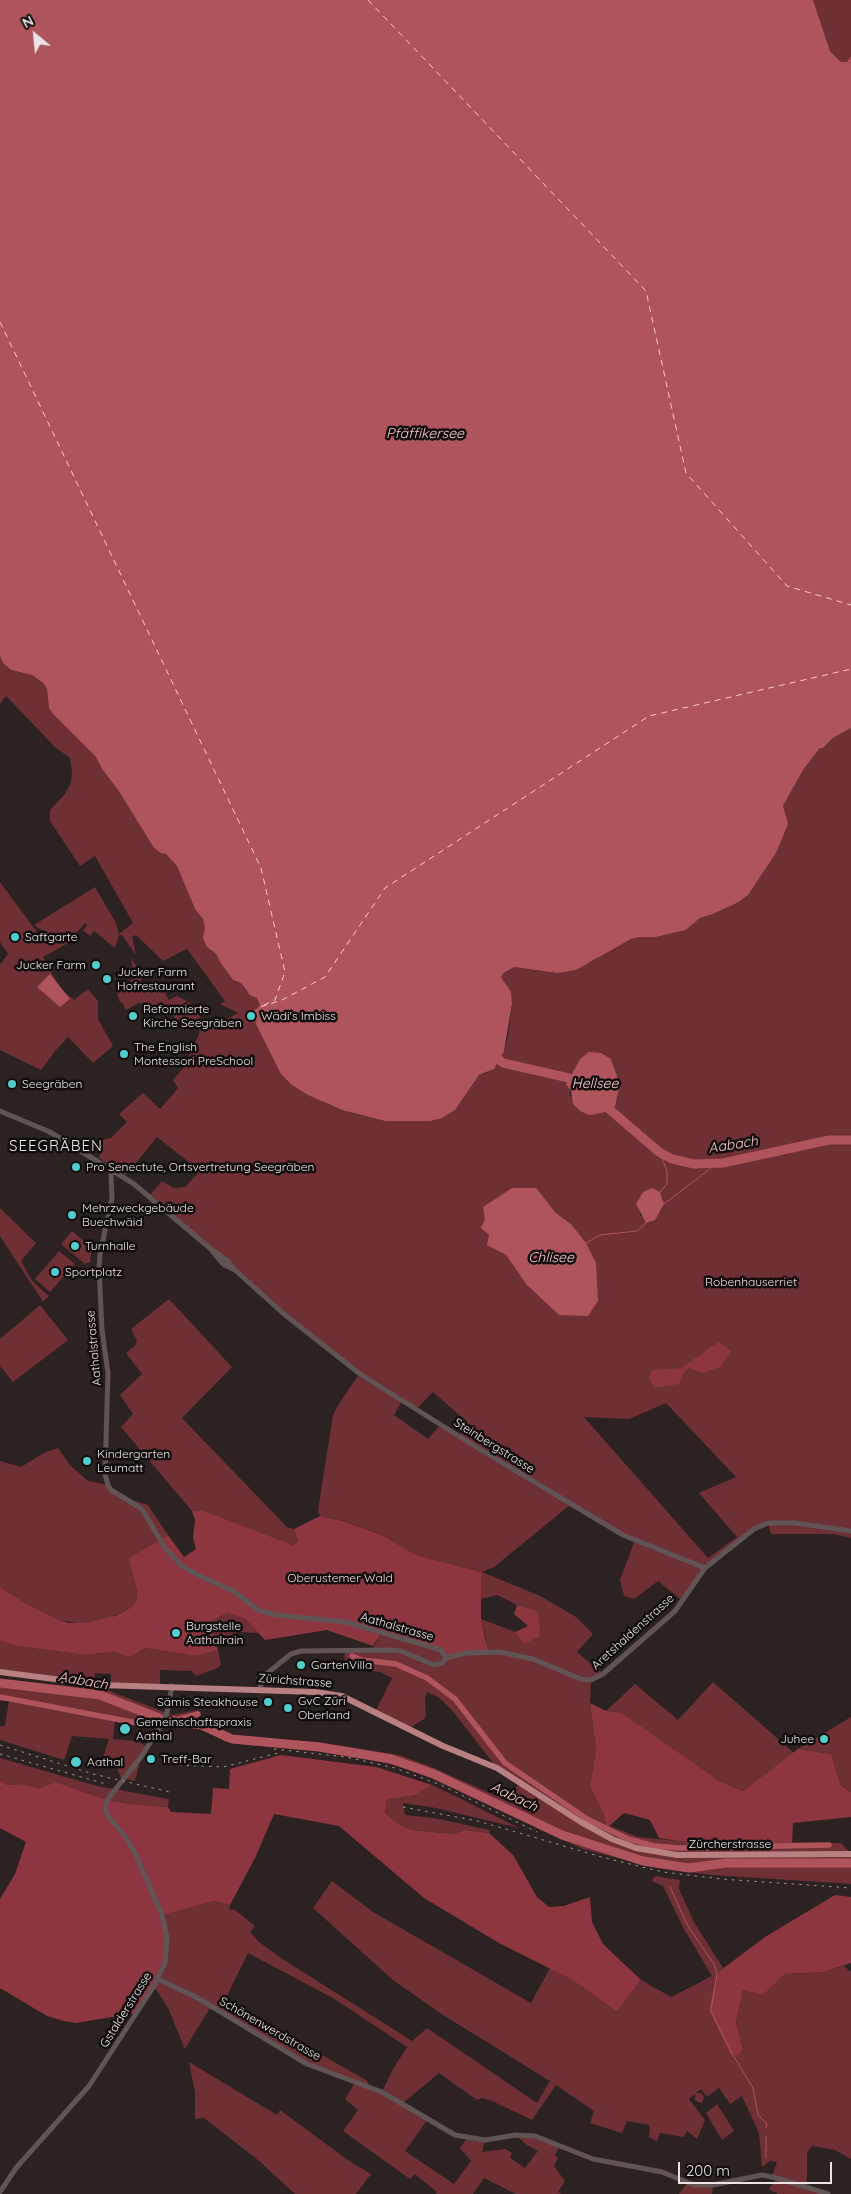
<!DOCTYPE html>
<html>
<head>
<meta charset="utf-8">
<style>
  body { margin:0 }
  #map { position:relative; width:851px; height:2194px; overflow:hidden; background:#2d2222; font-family:Quicksand,sans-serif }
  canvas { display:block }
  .north { position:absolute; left:10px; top:10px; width:50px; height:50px; -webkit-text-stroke:4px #120d0d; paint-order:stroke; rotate:332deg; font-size:14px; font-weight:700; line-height:20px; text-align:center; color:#ede5e5 }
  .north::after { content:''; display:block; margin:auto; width:18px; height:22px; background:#ede5e5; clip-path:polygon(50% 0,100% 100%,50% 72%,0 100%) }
  .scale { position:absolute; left:678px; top:2162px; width:154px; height:22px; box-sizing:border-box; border:2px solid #ede5e5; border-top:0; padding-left:6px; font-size:15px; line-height:18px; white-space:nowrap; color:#ede5e5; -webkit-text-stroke:4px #120d0d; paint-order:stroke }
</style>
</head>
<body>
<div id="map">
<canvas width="851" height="2194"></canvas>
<div class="north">N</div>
<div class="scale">200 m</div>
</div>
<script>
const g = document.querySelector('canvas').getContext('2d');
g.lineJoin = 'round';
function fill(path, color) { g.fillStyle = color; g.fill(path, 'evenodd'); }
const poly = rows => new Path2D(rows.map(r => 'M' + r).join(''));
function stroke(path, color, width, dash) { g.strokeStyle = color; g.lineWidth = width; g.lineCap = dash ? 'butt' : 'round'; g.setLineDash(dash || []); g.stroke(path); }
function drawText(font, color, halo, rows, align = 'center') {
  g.font = font + ' Quicksand,sans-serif'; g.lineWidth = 5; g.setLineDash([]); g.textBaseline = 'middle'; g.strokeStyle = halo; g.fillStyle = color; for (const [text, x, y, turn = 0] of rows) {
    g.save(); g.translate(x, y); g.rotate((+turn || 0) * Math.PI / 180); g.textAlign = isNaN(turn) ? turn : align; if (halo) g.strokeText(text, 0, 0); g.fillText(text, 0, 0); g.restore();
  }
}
fill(poly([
  [813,0,851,0,851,56,847,62,841,62,830,51],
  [0,656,3,663,11,670,32,675,43,683,47,689,49,707,53,714,96,757,102,769,118,790,154,848,166,854,177,866,194,906,203,919,211,951,216,954,220,962,233,980,241,983,246,991,257,998,260,1007,323,1102,342,1110,385,1121,455,1110,479,1075,487,1073,504,1051,508,1036,512,1004,506,984,500,977,514,967,557,973,592,962,610,949,631,939,640,937,656,937,686,930,700,918,713,914,739,902,748,895,776,853,785,814,783,806,803,770,820,748,823,748,833,738,851,728,851,1538,833,1534,771,1534,768,1524,760,1526,711,1562,683,1601,658,1581,634,1599,624,1596,620,1580,635,1540,570,1505,494,1567,482,1572,540,1596,576,1617,593,1634,577,1652,603,1674,591,1680,590,1703,596,1749,590,1787,603,1813,607,1827,610,1826,638,1837,678,1841,841,1843,851,1854,851,1884,712,1875,657,1868,583,1849,428,1777,400,1767,357,1756,311,1750,226,1742,202,1729,172,1728,115,1719,113,1739,137,1741,147,1747,141,1757,135,1781,121,1778,118,1770,110,1763,102,1761,109,1739,72,1736,64,1760,0,1740,0,1726,5,1726,9,1701,0,1701,0,1679,107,1690,172,1715,198,1710,199,1720,208,1723,234,1736,318,1742,399,1755,429,1766,508,1801,520,1781,497,1768,451,1709,438,1697,427,1692,425,1699,426,1715,424,1719,408,1729,375,1712,392,1678,380,1672,344,1668,345,1650,372,1650,381,1633,487,1642,481,1619,515,1632,524,1644,538,1611,517,1605,497,1595,481,1599,481,1572,416,1555,384,1536,344,1521,320,1516,318,1510,333,1415,338,1405,360,1373,235,1271,226,1266,212,1250,149,1196,162,1181,174,1188,185,1187,200,1171,157,1137,126,1175,99,1158,102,1140,111,1138,127,1122,119,1114,143,1093,160,1109,174,1093,178,1088,173,1080,184,1067,200,1032,194,1019,180,1026,166,1004,147,1014,140,1002,126,1010,122,1002,120,1003,117,991,134,978,131,958,140,972,142,985,157,979,169,1000,177,996,190,1003,205,1025,216,1025,238,1013,220,1004,225,1001,187,949,163,961,136,935,132,937,136,955,122,935,119,935,115,948,94,931,90,936,83,930,87,926,85,923,68,943,43,957,60,988,74,1000,88,989,98,1001,98,1019,113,1046,93,1063,68,1037,56,1050,41,1070,0,1050,0,965,8,954,0,942,0,882,42,939,48,934,34,925,95,887,116,923,119,934,133,923,95,856,80,866,50,821,50,810,65,794,71,783,72,771,70,758,55,747,6,696,0,704],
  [601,1053,612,1061,621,1087,602,1113,596,1114,570,1096,569,1078,580,1059],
  [536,1189,556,1213,571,1224,526,1284,506,1255,488,1245,489,1235,482,1228,485,1219],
  [643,1192,663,1198,663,1207,654,1220,640,1215],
  [433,1392,467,1422,459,1437,440,1425,428,1439,394,1415,402,1401,415,1410],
  [666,1403,736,1477,699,1493,737,1537,708,1558,584,1417,629,1419],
  [0,1208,36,1243,21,1261,32,1281,49,1296,43,1302,0,1236],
  [72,1231,92,1248,90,1262,85,1264,61,1244],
  [59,1251,75,1264,50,1292,35,1279],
  [169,1299,232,1367,182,1418,287,1527,294,1529,298,1541,293,1545,205,1511,192,1511,121,1427,133,1414,120,1395,142,1374,126,1353,135,1346,137,1341,131,1329],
  [40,1305,68,1340,13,1382,0,1366,0,1339],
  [58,1448,70,1465,88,1481,108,1485,133,1503,136,1501,148,1505,168,1535,130,1558,137,1591,137,1600,130,1608,108,1619,77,1623,59,1620,27,1604,0,1587,0,1461,21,1467,44,1453],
  [227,1613,245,1619,258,1633,238,1632,215,1642,208,1623],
  [0,1641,17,1646,85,1655,114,1652,130,1657,145,1648,196,1656,218,1650,221,1664,218,1668,196,1676,192,1671,160,1670,160,1686,111,1685,111,1674,95,1673,95,1681,0,1669],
  [713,1682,794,1753,743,1791,719,1781,606,1711,635,1684,678,1720],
  [851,1717,851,1792,841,1786,831,1754,798,1749],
  [0,1758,97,1786,169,1799,168,1807,130,1804,107,1800,56,1782,39,1788,22,1784,7,1785,0,1780],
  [432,1785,461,1799,519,1828,436,1808,403,1803,405,1815,434,1818,490,1830,489,1833,464,1830,454,1834,412,1830,398,1824,385,1813,387,1800,415,1795],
  [655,1876,680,1880,679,1889,694,1922,723,1968,717,1973,743,2050,736,2022,743,1990,763,1995,785,1974,824,1972,844,1966,851,1972,851,2159,835,2150,812,2146,807,2153,807,2188,828,2194,778,2194,769,2189,777,2178,772,2176,777,2162,770,2161,762,2167,759,2133,742,2096,730,2104,719,2088,707,2097,701,2089,696,2093,701,2093,704,2097,702,2103,695,2101,695,2094,689,2099,705,2120,697,2139,687,2131,684,2137,660,2133,657,2141,649,2137,650,2125,627,2121,622,2133,590,2123,594,2111,556,2085,532,2120,492,2101,482,2098,477,2100,439,2073,402,2104,428,2119,405,2151,454,2184,471,2161,460,2148,467,2138,485,2140,482,2152,506,2149,512,2153,510,2158,525,2168,538,2151,527,2145,516,2135,526,2135,560,2145,555,2155,558,2158,554,2166,565,2181,558,2192,561,2194,516,2194,484,2178,473,2194,436,2194,437,2192,415,2174,410,2179,343,2131,358,2110,345,2099,355,2083,328,2073,211,2006,185,2049,168,2008,154,1986,162,1915,214,1901,230,1905,229,1909,235,1910,255,1926,250,1932,259,1942,284,1960,412,2041,427,2028,537,2103,550,2081,443,2015,393,1980,313,1908,332,1881,373,1912,531,2003,550,1968,571,1979,617,2012,641,1980,671,1997,712,1976,684,1929,663,1886,652,1881],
  [248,1953,333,1998,407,2047,393,2069,382,2092,371,2087,366,2080,225,2000],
  [189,2062,277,2115,280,2110,352,2163,371,2174,356,2194,295,2194,258,2160,204,2118,195,2119,195,2092],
  [717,2104,734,2131,722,2140,706,2113],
  [687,2183,713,2185,712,2194,679,2194]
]), '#6e2f35');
fill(poly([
  [718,1342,731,1351,720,1367,703,1373,689,1368,682,1375,679,1384,654,1388,649,1377,652,1370,682,1368],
  [192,1511,205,1511,293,1545,298,1541,294,1529,320,1516,343,1521,384,1536,416,1555,481,1572,481,1619,488,1651,446,1658,445,1653,381,1633,373,1646,327,1630,265,1640,245,1619,227,1613,208,1623,218,1650,196,1656,145,1648,130,1657,114,1652,85,1655,17,1646,0,1641,0,1587,27,1604,59,1620,69,1623,88,1622,115,1616,130,1608,137,1600,137,1591,129,1558,168,1535,184,1557,196,1549,193,1538,195,1520],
  [517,1605,538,1611,540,1636,524,1644,515,1632,528,1626,514,1614],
  [590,1703,606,1711,623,1714,719,1781,743,1791,798,1749,831,1754,841,1786,851,1792,851,1817,793,1823,792,1844,678,1841,659,1838,650,1820,624,1813,607,1828,603,1813,590,1787,596,1749],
  [281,1755,376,1767,432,1785,415,1795,387,1800,385,1813,398,1824,412,1830,454,1834,464,1830,489,1833,513,1855,537,1897,549,1907,564,1906,590,1897,592,1922,603,1944,641,1980,617,2012,571,1979,499,1943,424,1898,339,1826,274,1814,255,1858,230,1905,214,1901,163,1915,166,1929,165,1963,136,2013,76,2023,64,2021,47,2016,0,1988,0,1899,15,1874,26,1842,0,1828,0,1780,7,1785,22,1784,39,1788,56,1782,107,1800,130,1804,168,1807,171,1812,211,1814,213,1788,229,1789,230,1769],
  [835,1895,851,1897,851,1963,824,1972,785,1974,763,1995,743,1990,736,2022,743,2050,737,2056,730,2054,709,2009,717,1973,765,1937]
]), '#8d3640');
fill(poly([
  [0,0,813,0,830,51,841,62,847,62,851,56,851,728,833,738,823,748,820,748,803,770,783,806,788,824,776,853,748,895,739,902,713,914,700,918,686,930,656,937,640,937,631,939,576,970,557,973,514,967,504,973,501,977,511,992,512,1004,504,1051,494,1069,479,1075,455,1110,442,1118,430,1121,385,1121,342,1110,308,1095,292,1085,281,1074,255,1022,257,1021,252,1012,260,1006,257,998,250,995,241,983,233,980,220,962,216,954,207,947,203,938,205,928,203,919,195,909,177,866,166,854,161,853,154,848,118,790,102,769,96,757,53,714,49,708,47,689,43,683,32,675,11,670,3,663,0,656],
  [50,974,70,999,60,1007,37,987],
  [589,1052,601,1053,611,1059,621,1087,618,1092,615,1107,602,1113,589,1115,580,1111,573,1104,571,1091,566,1084,580,1059],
  [512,1188,536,1188,556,1213,571,1224,586,1243,596,1263,598,1301,588,1316,559,1315,526,1284,506,1255,487,1245,489,1235,481,1228,485,1219,483,1207],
  [652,1188,660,1192,664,1204,655,1220,646,1223,636,1204,643,1192]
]), '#af545c');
stroke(poly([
  [659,1152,667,1171,667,1184,660,1192],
  [664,1204,715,1165],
  [586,1243,600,1235,637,1231,646,1223],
  [670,1887,688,1926,714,1964,717,1973,711,2011,733,2055,753,2088,758,2115,767,2124,766,2128],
  [766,2158,766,2137]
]), '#af545c', 1);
stroke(poly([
  [352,1656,362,1660,396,1664,427,1678,455,1699,505,1763,587,1819,628,1839,654,1846,679,1848,829,1845],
  [0,1697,137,1723,144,1723,155,1717],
  [173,1721,198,1714]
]), '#af545c', 5.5);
stroke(poly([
  [492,1053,503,1063,569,1078,579,1083],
  [602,1103,659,1152,672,1159,694,1164,723,1163,829,1140,851,1140],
  [0,1683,100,1695,159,1718],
  [169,1720,201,1725,232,1739,319,1747,391,1759,434,1774,562,1835,643,1861,689,1868,726,1863,851,1863]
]), '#af545c', 9);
stroke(poly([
  [368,0,646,291,686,473,787,586,851,605],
  [0,322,261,868,285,972,275,1000,260,1007,282,1000,325,977,385,888,649,716,851,669]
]), '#fcc8ca', 1, [6, 5]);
stroke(poly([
  [0,1111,50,1132,134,1184,212,1250,227,1260,235,1270,284,1314,360,1374,481,1450,623,1535,705,1568,754,1529,768,1523,795,1523,851,1531],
  [113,1171,111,1174,112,1198,100,1254,99,1268,102,1330,108,1373,105,1474,108,1485,111,1490,142,1509,165,1548,182,1566,196,1574,235,1592,258,1610,276,1615,346,1622,441,1650,446,1658],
  [213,1252,223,1264,235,1270],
  [259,1690,265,1675,291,1654,301,1651,388,1650,401,1651,434,1665,442,1663,446,1658,466,1653,500,1652,533,1659,581,1679,591,1680,603,1674,675,1611,705,1568],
  [158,1979,196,1997,307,2064,382,2092,455,2135,485,2140,516,2135,535,2136,593,2159,662,2172,694,2185,713,2185,762,2175,777,2178,828,2194],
  [0,2192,16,2168,89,2086,154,1986,165,1963,167,1938,162,1915,135,1853,124,1835,108,1816,105,1808,107,1800,141,1757,160,1727,167,1713,172,1686]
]), '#615454', 5);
stroke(poly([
  [0,1672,101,1685,315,1692,342,1696,443,1746,497,1768,581,1822,612,1839,636,1848,677,1855,851,1854]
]), '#b98083', 6);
stroke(poly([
  [0,1745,93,1774,170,1792],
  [274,1749,346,1757,395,1768,441,1785,537,1832],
  [0,1754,106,1784],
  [179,1765,223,1767,282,1752],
  [403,1807,478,1821,605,1858,663,1872,721,1879,851,1888]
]), '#9e9595', 1, [2.5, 5]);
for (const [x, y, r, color] of [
  [15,937,5,"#52cdce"],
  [96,965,5,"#52cdce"],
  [107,979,5,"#52cdce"],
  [133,1016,5,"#52cdce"],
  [251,1016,5,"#52cdce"],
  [124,1054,5,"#52cdce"],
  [12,1084,5,"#52cdce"],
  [76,1167,5,"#52cdce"],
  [72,1215,5,"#52cdce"],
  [75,1246,5,"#52cdce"],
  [55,1272,5,"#52cdce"],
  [87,1461,5,"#52cdce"],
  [176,1633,5,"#52cdce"],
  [301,1665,5,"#52cdce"],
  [268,1702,5,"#52cdce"],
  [288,1708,5,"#52cdce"],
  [125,1729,6,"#52cdce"],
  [824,1739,5,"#52cdce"],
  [151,1759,5,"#52cdce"],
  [76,1762,6,"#52cdce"]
]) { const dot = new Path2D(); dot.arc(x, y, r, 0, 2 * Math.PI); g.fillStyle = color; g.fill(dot); stroke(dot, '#120d0d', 2); }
drawText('12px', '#ede5e5', '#120d0d', [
  ["Saftgarte",25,937],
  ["Jucker Farm",86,965,"right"],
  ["Jucker Farm",117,972],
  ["Hofrestaurant",117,986],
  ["Reformierte",143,1009],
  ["Kirche Seegräben",143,1023],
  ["Wädi's Imbiss",261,1016],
  ["The English",134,1047],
  ["Montessori PreSchool",134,1061],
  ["Seegräben",22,1084],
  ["Pro Senectute, Ortsvertretung Seegräben",86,1167],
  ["Mehrzweckgebäude",82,1208],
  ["Buechwäid",82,1222],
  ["Turnhalle",85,1246],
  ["Sportplatz",65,1272],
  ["Kindergarten",97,1454],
  ["Leumatt",97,1468],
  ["Burgstelle",186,1626],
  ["Aathalrain",186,1640],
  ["GartenVilla",311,1665],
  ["GvC Züri",298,1701],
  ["Oberland",298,1715],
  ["Sämis Steakhouse",258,1702,"right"],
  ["Gemeinschaftspraxis",136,1722],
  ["Aathal",136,1736],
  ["Juhee",814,1739,"right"],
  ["Treff-Bar",161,1759],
  ["Aathal",87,1762]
], 'left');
drawText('12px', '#f3d8d8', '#120d0d', [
  ["Robenhauserriet",751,1282],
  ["Oberustemer Wald",340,1578]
]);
drawText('12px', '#ede5e5', '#120d0d', [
  ["Aathalstrasse",94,1348,-95],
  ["Steinbergstrasse",494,1446,32],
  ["Aathalstrasse",397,1627,16],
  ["Aretshaldenstrasse",633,1632,-42],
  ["Zürichstrasse",295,1681,4],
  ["Zürcherstrasse",730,1844],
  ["Gstalderstrasse",126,2010,-58],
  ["Schönenwerdstrasse",270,2029,30]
]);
drawText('italic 14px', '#fcc8ca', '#120d0d', [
  ["Pfäffikersee",425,434],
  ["Hellsee",595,1084],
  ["Aabach",733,1145,-9],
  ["Chlisee",551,1258],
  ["Aabach",83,1681,10],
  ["Aabach",514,1797,26]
]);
g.letterSpacing = '1px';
drawText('15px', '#ede5e5', '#120d0d', [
  ["SEEGRÄBEN",56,1146]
]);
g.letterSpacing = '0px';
</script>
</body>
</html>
